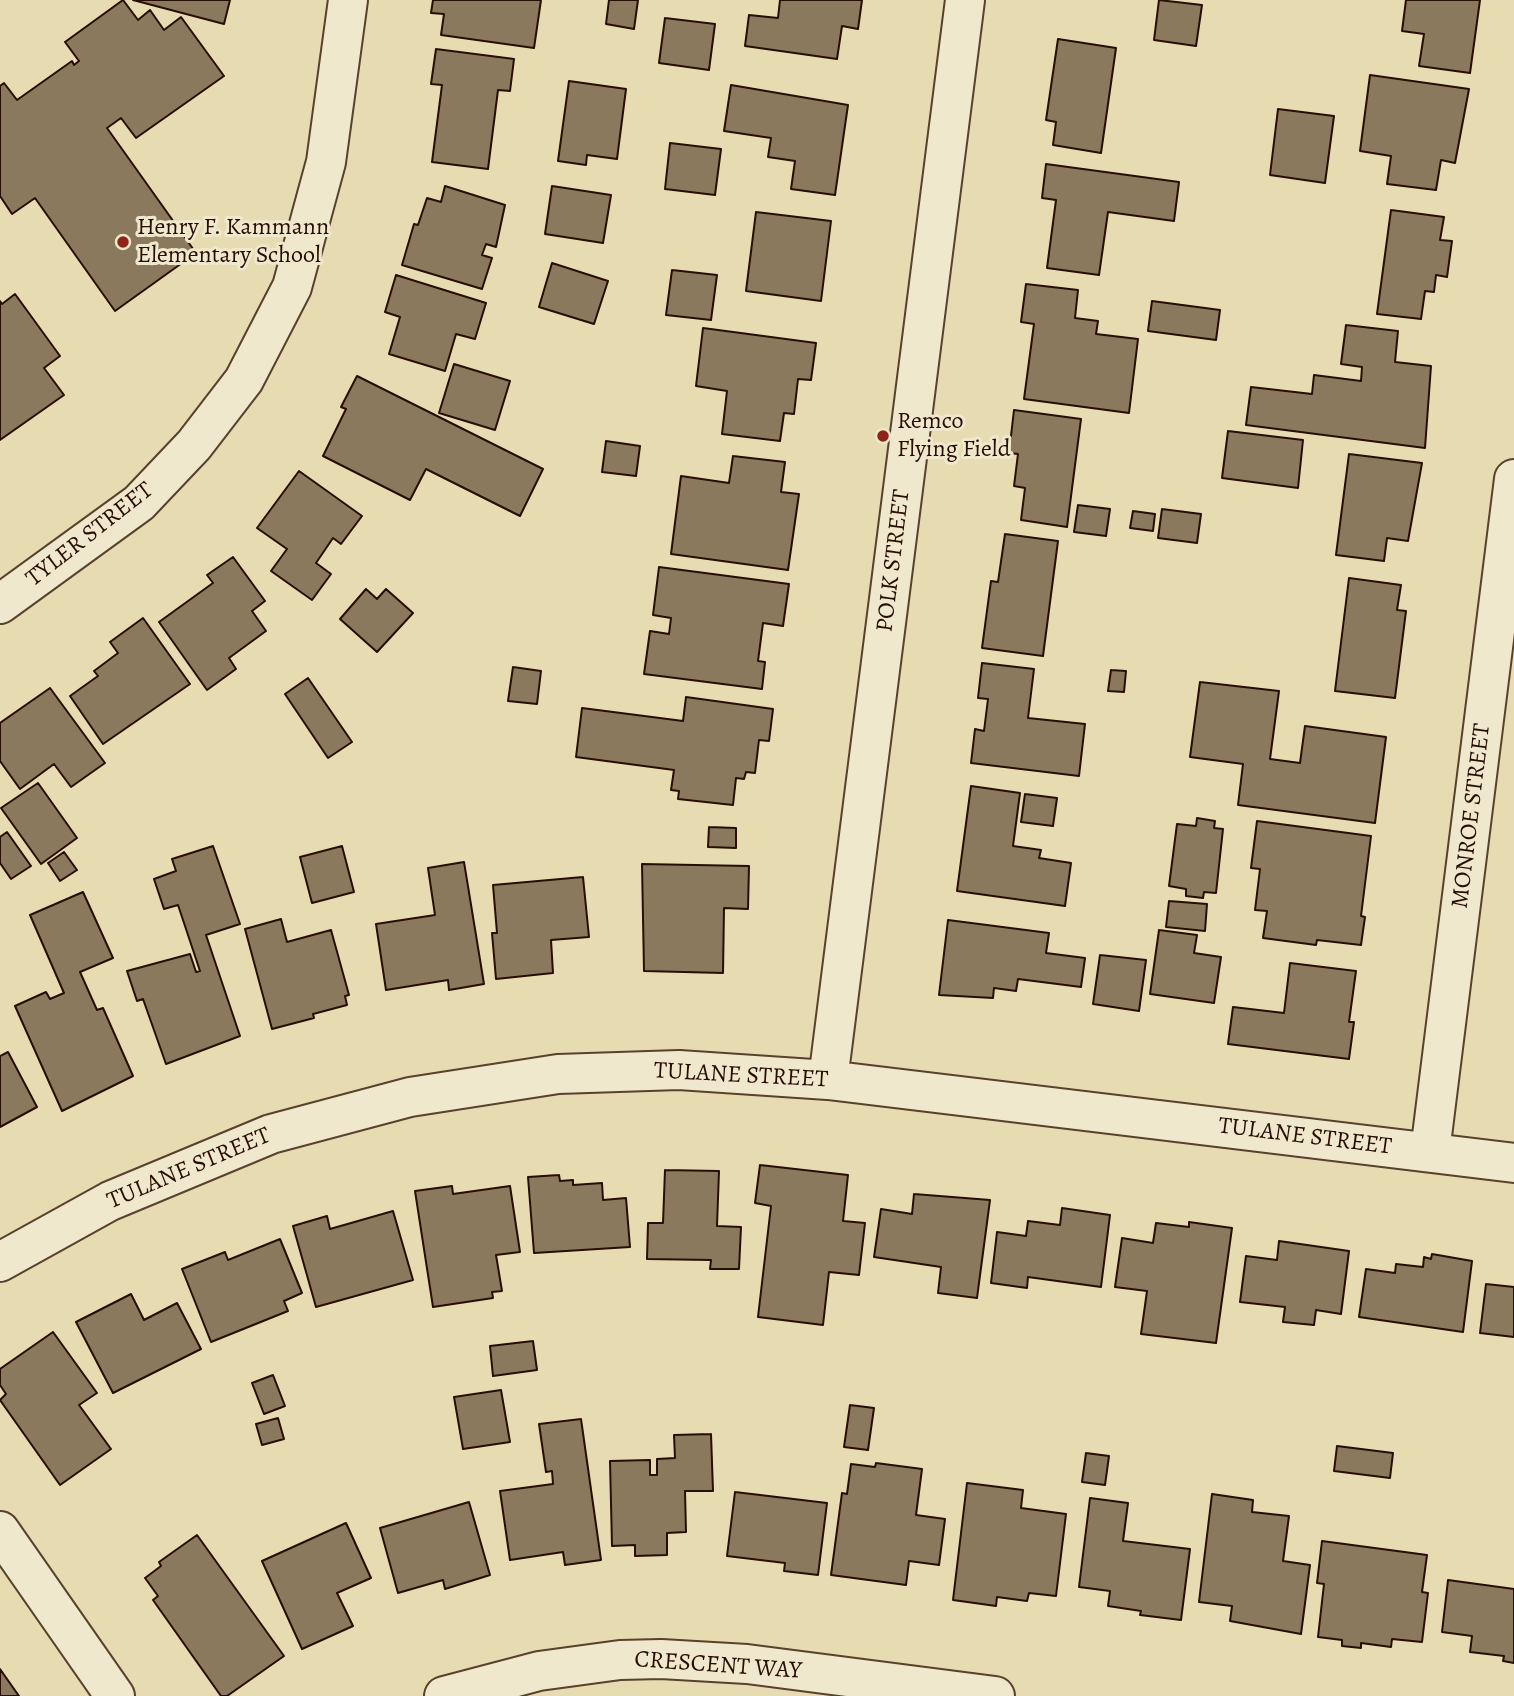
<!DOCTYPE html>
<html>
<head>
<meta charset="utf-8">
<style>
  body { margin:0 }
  canvas { display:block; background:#e6dbb1 }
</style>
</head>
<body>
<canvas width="1514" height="1696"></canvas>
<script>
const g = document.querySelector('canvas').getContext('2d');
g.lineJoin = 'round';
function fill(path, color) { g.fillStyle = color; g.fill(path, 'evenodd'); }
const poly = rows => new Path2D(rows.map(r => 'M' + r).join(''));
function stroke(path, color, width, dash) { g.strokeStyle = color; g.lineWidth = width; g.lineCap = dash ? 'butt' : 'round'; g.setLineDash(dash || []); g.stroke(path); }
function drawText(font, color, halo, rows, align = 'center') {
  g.font = font + ' Alegreya,serif'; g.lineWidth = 6; g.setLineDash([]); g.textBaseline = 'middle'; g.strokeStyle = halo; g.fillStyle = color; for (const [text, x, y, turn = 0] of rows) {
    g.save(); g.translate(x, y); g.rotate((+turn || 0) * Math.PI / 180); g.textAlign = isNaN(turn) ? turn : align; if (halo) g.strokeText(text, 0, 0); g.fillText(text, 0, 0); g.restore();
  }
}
const building = poly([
  [123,0,138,20,150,10,164,30,181,17,224,76,136,138,121,118,107,128,196,253,115,311,35,198,12,214,0,196,0,86,4,83,17,100,72,61,74,65,79,61,65,42,123,0],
  [133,0,230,0,224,24,133,0],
  [433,0,541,0,534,48,441,35,444,14,431,13,433,0],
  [609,0,638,0,634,29,606,24,609,0],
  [780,0,862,0,858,29,842,26,837,59,745,46,749,15,778,18,780,0],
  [1159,0,1202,5,1196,46,1154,40,1159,0],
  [1406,0,1480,0,1470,73,1419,66,1424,34,1402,31,1406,0],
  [665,18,715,24,709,70,659,63,665,18],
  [1058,39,1116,48,1101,153,1053,145,1056,122,1046,120,1058,39],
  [436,49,514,59,510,91,498,90,488,169,432,162,442,85,431,84,436,49],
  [1370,75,1469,89,1455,163,1441,160,1436,190,1387,184,1391,156,1360,151,1370,75],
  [569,81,626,89,617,159,587,155,586,165,558,161,569,81],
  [731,85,848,105,835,195,791,189,795,161,768,157,771,138,724,131,731,85],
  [1278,109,1334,116,1325,183,1270,175,1278,109],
  [670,143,721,149,715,195,665,189,670,143],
  [1046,164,1179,182,1174,221,1108,212,1099,275,1047,268,1056,200,1042,198,1046,164],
  [445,186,505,205,496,247,486,244,482,255,492,258,482,289,402,265,414,224,418,225,427,198,441,202,445,186],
  [552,186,611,195,603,243,545,234,552,186],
  [1391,210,1444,217,1440,240,1452,241,1447,277,1436,275,1434,292,1425,291,1421,319,1377,314,1391,210],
  [756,212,831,221,821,301,746,291,756,212],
  [552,263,608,281,594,324,539,307,552,263],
  [672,270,717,275,711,320,666,315,672,270],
  [396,275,486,303,475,339,456,334,445,371,389,354,400,317,385,312,396,275],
  [1026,284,1078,290,1075,318,1098,321,1096,334,1138,339,1129,413,1024,399,1034,324,1021,322,1026,284],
  [15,294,60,356,44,368,64,395,0,440,0,301,2,304,15,294],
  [1152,301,1220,310,1216,340,1148,331,1152,301],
  [1346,325,1398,331,1395,362,1431,366,1425,448,1246,425,1251,387,1312,394,1314,375,1361,381,1362,367,1341,364,1346,325],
  [703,328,816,343,811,380,798,379,794,414,784,413,780,441,722,434,727,391,696,386,703,328],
  [454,364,510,381,495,430,439,413,454,364],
  [357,376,543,469,520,516,426,469,410,500,323,456,346,409,341,407,357,376],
  [1014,410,1081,419,1067,527,1021,520,1025,488,1014,486,1018,454,1009,453,1014,410],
  [1228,431,1303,440,1298,488,1222,478,1228,431],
  [606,441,640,446,636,476,602,472,606,441],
  [1349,454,1422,463,1408,541,1387,538,1384,561,1336,555,1349,454],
  [733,456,785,462,781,492,799,494,788,570,671,554,681,476,729,483,733,456],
  [299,471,362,516,341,544,333,538,316,563,331,574,312,600,271,571,287,549,257,528,299,471],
  [1078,505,1110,509,1106,536,1074,532,1078,505],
  [1162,509,1201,514,1197,543,1158,538,1162,509],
  [1133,511,1155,514,1153,531,1130,528,1133,511],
  [1005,534,1058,541,1043,656,982,648,991,581,998,582,1005,534],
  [233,557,265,601,252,611,266,631,229,658,236,669,207,690,159,622,213,583,207,575,233,557],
  [659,567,789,584,783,626,763,623,758,661,765,662,762,689,644,674,650,631,669,634,671,618,653,615,659,567],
  [1349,578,1401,585,1397,610,1406,611,1395,698,1335,691,1349,578],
  [366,589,377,599,386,589,413,613,377,652,340,619,366,589],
  [143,618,190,684,103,744,70,696,98,676,94,671,118,653,110,642,143,618],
  [982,663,1034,669,1028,718,1085,724,1079,776,971,763,975,729,984,731,988,699,978,698,982,663],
  [513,667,541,671,537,704,508,701,513,667],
  [1111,670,1126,671,1124,692,1108,691,1111,670],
  [308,678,352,742,328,758,285,694,308,678],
  [1200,682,1279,691,1270,759,1300,763,1305,726,1386,737,1375,823,1238,805,1243,764,1190,757,1200,682],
  [50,688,105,763,71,787,54,764,20,789,0,761,0,723,50,688],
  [686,697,773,709,769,741,759,740,755,773,746,772,744,779,736,778,733,805,678,799,679,791,671,790,674,770,576,757,582,708,683,721,686,697],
  [38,783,77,838,41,864,1,808,38,783],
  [971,786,1020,793,1013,846,1041,850,1039,858,1071,863,1065,906,957,891,971,786],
  [1025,794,1057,798,1053,826,1021,822,1025,794],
  [1197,818,1215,821,1214,828,1223,829,1216,893,1204,892,1203,898,1186,896,1186,889,1169,886,1177,824,1196,826,1197,818],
  [1257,821,1371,836,1361,916,1365,917,1361,945,1317,940,1316,945,1263,938,1267,911,1255,910,1260,869,1251,868,1257,821],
  [709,827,736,828,736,848,708,847,709,827],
  [7,832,31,866,11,879,0,863,0,837,7,832],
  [213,846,240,924,206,935,240,1036,166,1064,143,999,137,1001,127,971,190,954,196,972,200,971,178,905,164,909,154,879,176,871,172,859,213,846],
  [342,846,354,892,312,903,300,857,342,846],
  [64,852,77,870,60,881,48,863,64,852],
  [464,862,484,984,449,990,448,980,386,990,376,924,435,915,428,868,464,862],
  [642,864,749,866,748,909,724,908,723,973,644,971,642,864],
  [583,877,589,937,551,940,553,973,496,979,492,933,497,933,493,885,583,877],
  [83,892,113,958,80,972,97,1010,103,1008,133,1076,62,1111,15,1006,46,992,50,999,64,993,30,915,83,892],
  [1169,901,1207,904,1205,931,1166,927,1169,901],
  [281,919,287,942,331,930,349,995,345,996,347,1005,313,1014,314,1018,272,1029,245,929,281,919],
  [948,920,1049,933,1046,953,1085,958,1081,987,1018,979,1016,991,994,988,993,998,939,995,948,920],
  [1159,930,1197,935,1194,953,1221,957,1214,1003,1150,994,1159,930],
  [1100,955,1146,960,1139,1011,1093,1004,1100,955],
  [1290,963,1356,971,1349,1022,1354,1022,1349,1059,1228,1044,1233,1007,1284,1013,1290,963],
  [8,1052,37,1107,0,1127,0,1056,8,1052],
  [760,1165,848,1175,843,1221,865,1223,859,1275,829,1272,823,1325,758,1317,771,1206,755,1203,760,1165],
  [665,1170,719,1171,717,1226,741,1227,739,1269,710,1269,711,1260,647,1259,648,1223,663,1223,665,1170],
  [559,1175,560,1181,573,1180,573,1185,602,1183,603,1200,626,1198,630,1247,534,1253,528,1177,559,1175],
  [452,1186,453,1194,510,1186,520,1252,496,1255,502,1291,492,1292,493,1298,433,1307,415,1191,452,1186],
  [914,1194,990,1200,977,1298,938,1293,941,1267,874,1257,881,1209,912,1214,914,1194],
  [1062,1208,1110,1215,1101,1287,1028,1277,1027,1288,991,1283,997,1232,1026,1236,1028,1221,1060,1225,1062,1208],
  [393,1211,413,1280,316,1307,293,1226,327,1216,330,1229,393,1211],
  [1189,1222,1232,1228,1216,1343,1141,1334,1147,1291,1115,1287,1122,1238,1153,1243,1156,1223,1189,1227,1189,1222],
  [280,1239,302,1293,284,1301,288,1311,211,1342,182,1269,225,1252,228,1260,280,1239],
  [1279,1241,1349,1251,1341,1314,1316,1310,1314,1325,1283,1322,1285,1307,1240,1302,1246,1256,1277,1260,1279,1241],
  [1432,1254,1472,1261,1463,1332,1359,1317,1366,1269,1395,1273,1396,1264,1423,1267,1424,1257,1431,1259,1432,1254],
  [1486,1284,1514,1287,1514,1337,1480,1333,1486,1284],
  [131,1294,144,1320,177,1303,201,1349,113,1393,76,1322,131,1294],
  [53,1332,97,1393,79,1405,111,1449,60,1485,0,1400,6,1394,0,1385,0,1369,53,1332],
  [533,1341,537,1370,493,1376,490,1346,533,1341],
  [273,1375,285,1406,264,1414,252,1383,273,1375],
  [501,1390,510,1442,463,1449,454,1397,501,1390],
  [850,1405,874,1408,868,1450,844,1447,850,1405],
  [278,1418,284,1439,262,1445,256,1424,278,1418],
  [581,1419,601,1560,565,1565,563,1552,510,1560,500,1491,553,1484,552,1471,546,1472,539,1424,581,1419],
  [711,1434,713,1491,685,1491,686,1532,667,1533,667,1555,635,1556,635,1545,612,1546,610,1461,650,1460,650,1475,657,1475,657,1459,675,1458,674,1435,711,1434],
  [1337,1446,1393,1453,1390,1478,1334,1471,1337,1446],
  [1086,1453,1109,1456,1105,1485,1082,1482,1086,1453],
  [876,1463,922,1469,916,1515,945,1519,939,1565,909,1561,906,1585,831,1575,842,1493,847,1494,851,1464,875,1467,876,1463],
  [967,1483,1023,1490,1021,1508,1066,1514,1056,1596,1029,1593,1027,1601,997,1597,996,1606,953,1600,967,1483],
  [735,1492,827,1503,818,1575,784,1571,785,1563,727,1556,735,1492],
  [1212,1494,1253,1500,1252,1512,1289,1516,1283,1561,1310,1565,1301,1634,1230,1621,1232,1606,1199,1602,1212,1494],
  [1090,1498,1128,1503,1123,1541,1190,1549,1181,1620,1140,1615,1141,1611,1108,1606,1110,1591,1079,1587,1090,1498],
  [469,1502,490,1575,445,1589,443,1580,398,1593,380,1528,469,1502],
  [346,1523,371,1578,337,1593,353,1626,302,1649,262,1561,346,1523],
  [197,1535,284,1656,227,1696,221,1696,153,1600,158,1596,145,1578,161,1566,159,1562,197,1535],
  [1322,1541,1427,1555,1422,1592,1428,1593,1422,1642,1392,1639,1391,1647,1361,1643,1361,1648,1342,1646,1342,1640,1318,1637,1324,1584,1317,1583,1322,1541],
  [1448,1580,1514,1589,1514,1663,1503,1661,1504,1656,1470,1652,1472,1636,1442,1632,1448,1580],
  [0,1669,19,1696,0,1696,0,1669]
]);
fill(building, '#8b795d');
stroke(building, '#280e01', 2);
const minor = poly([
  [0,604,139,503,194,445,244,380,292,287,326,162,348,0],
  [828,1080,965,0],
  [1430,1152,1514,479],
  [0,1262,110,1201,271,1134,410,1097,558,1074,679,1070,828,1080,1514,1163],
  [0,1531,115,1696],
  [444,1696,539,1671,620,1660,661,1659,747,1664,995,1696]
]);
stroke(minor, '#58412d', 42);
stroke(minor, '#efe8cc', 38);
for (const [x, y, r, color] of [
  [123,242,7,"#8f2418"],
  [883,436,7,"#8f2418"]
]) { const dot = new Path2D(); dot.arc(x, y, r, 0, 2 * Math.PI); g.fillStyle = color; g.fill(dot); stroke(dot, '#efe8cc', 2.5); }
drawText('24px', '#280e01', '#efe8cc', [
  ["Henry F. Kammann",137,228],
  ["Elementary School",137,256],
  ["Remco",897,422],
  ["Flying Field",897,450]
], 'left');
drawText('24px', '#280e01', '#efe8cc', [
  ["TYLER STREET",90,535,-38],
  ["POLK STREET",894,561,-83],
  ["MONROE STREET",1472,816,-83],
  ["TULANE STREET",741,1076,3],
  ["TULANE STREET",1305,1137,7],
  ["TULANE STREET",189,1169,-23],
  ["CRESCENT WAY",718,1666,4]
]);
</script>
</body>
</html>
